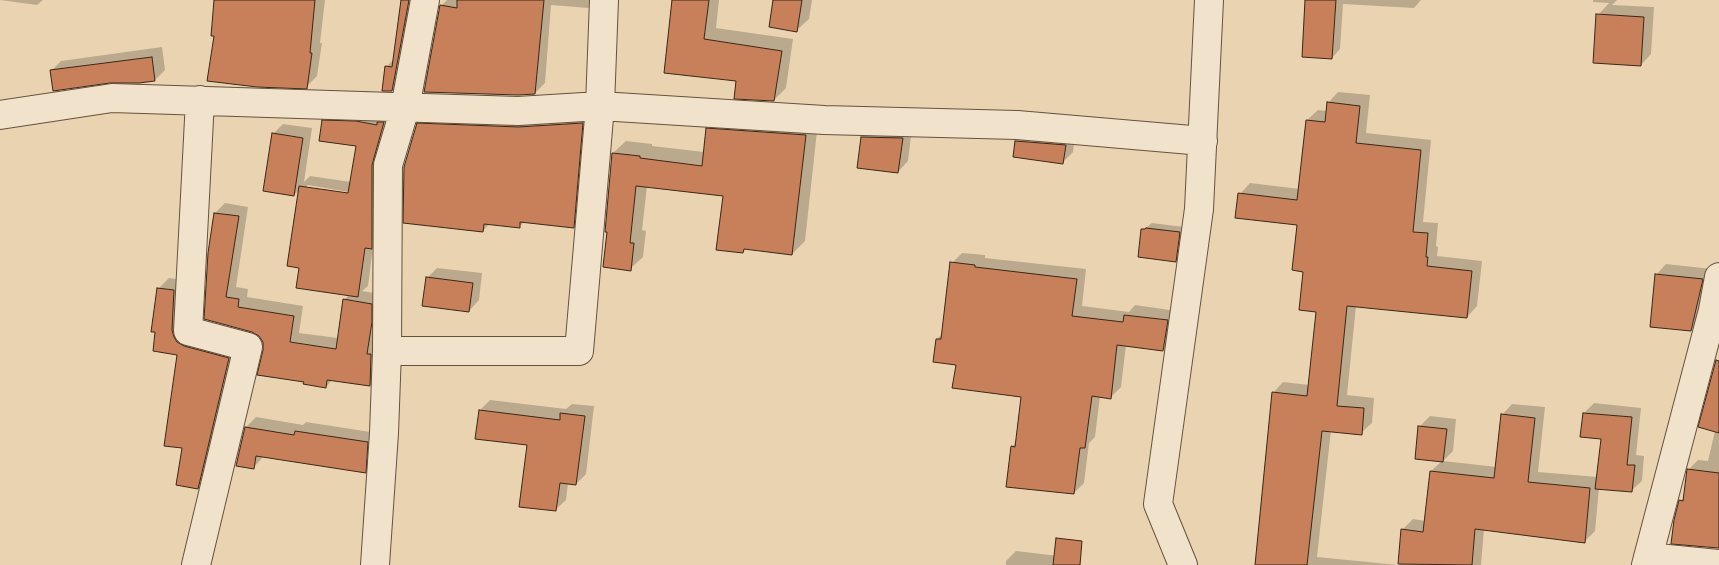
<!DOCTYPE html>
<html>
<head>
<meta charset="utf-8">
<style>
  body { margin:0 }
  canvas { display:block; background:#ead3b0 }
</style>
</head>
<body>
<canvas width="1719" height="565"></canvas>
<script>
const g = document.querySelector('canvas').getContext('2d');
g.lineJoin = 'round';
function fill(path, color) { g.fillStyle = color; g.fill(path, 'evenodd'); }
const poly = rows => new Path2D(rows.map(r => 'M' + r).join(''));
function stroke(path, color, width, dash) { g.strokeStyle = color; g.lineWidth = width; g.lineCap = dash ? 'butt' : 'round'; g.setLineDash(dash || []); g.stroke(path); }
fill(poly([
  [0,0,43,0,37,5],
  [216,0,325,0,320,43,322,43,317,76,306,87,215,35],
  [403,0,415,0,400,82,392,90,386,67,394,59],
  [447,0,596,0,588,8,551,5,545,83,535,93,441,6],
  [673,0,719,0,716,28,793,39,786,88,774,100,738,80,665,71],
  [775,0,812,0,809,19,797,30],
  [1306,0,1421,0,1414,8,1343,4,1340,49,1332,58],
  [1593,0,1617,0,1612,5,1654,7,1651,54,1641,65,1598,15,1609,3,1593,2],
  [162,47,165,70,155,80,139,82,51,71,61,61],
  [1338,92,1370,95,1366,133,1431,140,1423,222,1438,223,1436,246,1438,247,1437,256,1482,261,1477,306,1467,317,1356,306,1347,395,1374,398,1372,423,1361,433,1331,430,1317,557,1398,565,1256,565,1273,393,1283,382,1310,385,1317,311,1304,270,1299,224,1240,194,1250,183,1300,189,1307,120,1318,110,1327,111,1328,103],
  [333,111,389,113,382,238,373,246,368,286,362,291,381,294,379,375,370,385,333,379,326,387,305,381,265,350,264,342,260,335,253,331,206,318,215,213,225,203,248,207,236,287,248,289,247,297,303,306,299,333,338,338,344,300,349,295,301,267,300,189,294,195,273,134,283,124,312,128,304,182,310,176,351,182,357,145,323,121],
  [307,185,355,193,354,195,307,188],
  [592,113,583,217,573,227,525,221,519,227,490,223,483,231,418,124,428,114],
  [720,116,818,122,805,241,792,254,746,248,743,252,725,195,647,186,642,230,646,231,643,257,630,269,609,231,613,153,626,141,652,144,652,146,704,152,707,129],
  [872,127,912,128,908,161,898,172,862,137],
  [1026,131,1075,135,1073,152,1063,162,1016,141],
  [1152,223,1184,227,1180,256,1175,261,1143,230],
  [962,253,985,255,985,258,1086,269,1082,306,1129,312,1135,305,1177,311,1173,340,1163,350,1126,345,1121,387,1111,397,1100,396,1095,437,1089,443,1084,483,1074,493,1012,447,1016,442,1022,395,957,364,937,339,943,333,952,263],
  [1666,264,1712,269,1701,320,1691,330,1656,275],
  [437,268,482,273,479,300,469,311,427,278],
  [169,278,184,280,182,319,239,348,208,477,198,488,183,447,179,354,159,288],
  [1719,365,1719,547,1680,501,1685,497,1688,470,1698,460,1708,461,1715,431],
  [490,400,566,409,572,404,594,406,586,474,576,484,568,483,566,500,555,510,528,444,480,410],
  [1594,403,1641,408,1636,455,1644,456,1642,481,1631,491,1599,488,1595,531,1584,542,1484,529,1481,565,1399,565,1402,530,1413,519,1425,521,1431,471,1442,461,1420,426,1430,416,1456,419,1453,451,1443,461,1497,467,1502,415,1512,404,1545,407,1538,472,1598,477,1602,438,1584,413],
  [256,417,303,425,306,422,377,433,375,461,365,471,264,456,253,468,246,427],
  [1016,551,1067,557,1066,565,1006,565,1006,561]
]), '#0003');
const building = poly([
  [214,0,315,0,310,53,312,53,307,89,257,87,207,81,214,36,211,36,214,0],
  [401,0,409,0,392,91,382,91,385,66,392,67,401,0],
  [457,0,544,0,535,94,518,95,424,92,440,5,457,8,457,0],
  [672,0,709,0,704,39,782,51,774,101,734,99,736,81,664,73,672,0],
  [773,0,802,0,797,32,769,27,773,0],
  [1305,0,1336,0,1332,59,1302,57,1305,0],
  [1596,14,1644,17,1641,66,1593,63,1596,14],
  [152,57,155,81,139,83,110,83,53,91,50,70,152,57],
  [1327,102,1360,106,1356,143,1421,150,1413,232,1428,233,1426,257,1428,257,1427,266,1472,271,1467,318,1347,306,1337,406,1364,408,1362,435,1322,431,1307,565,1255,565,1272,392,1307,396,1316,312,1299,310,1303,272,1292,270,1297,225,1235,218,1238,193,1297,200,1306,120,1325,122,1327,102],
  [322,120,356,121,377,125,377,122,384,122,372,165,372,249,365,248,358,297,296,288,299,268,287,266,299,186,348,193,356,146,319,141,322,120],
  [417,123,518,127,583,123,574,228,520,222,520,228,484,224,483,232,403,223,404,167,417,123],
  [706,128,806,135,792,255,744,249,743,253,716,250,723,196,636,186,630,243,634,243,631,271,603,267,607,232,605,232,612,153,640,156,640,158,702,166,706,128],
  [272,133,303,138,294,196,263,191,272,133],
  [861,137,903,138,898,173,857,168,861,137],
  [1015,141,1066,145,1063,164,1013,157,1015,141],
  [214,213,239,216,226,297,239,299,238,307,294,316,290,342,336,349,343,299,372,304,372,322,367,354,371,354,370,386,327,380,326,388,303,384,304,382,257,375,263,350,263,342,259,336,252,332,204,319,208,253,214,213],
  [1146,228,1180,232,1176,262,1138,257,1141,229,1145,229,1146,228],
  [950,262,975,265,975,267,1077,279,1072,316,1123,322,1124,315,1168,320,1163,351,1117,345,1111,399,1092,396,1085,448,1080,448,1074,494,1006,487,1011,446,1015,447,1021,397,952,388,956,365,933,362,936,339,941,339,950,262],
  [1655,274,1703,279,1691,331,1650,327,1655,274],
  [426,277,473,283,469,312,422,306,426,277],
  [157,288,174,290,172,330,174,337,177,342,184,346,229,358,198,489,176,485,182,448,164,446,177,355,153,351,155,332,151,332,157,288],
  [1716,360,1719,361,1719,433,1698,427,1716,360],
  [479,410,560,420,560,413,585,416,576,485,560,483,556,511,519,507,527,445,475,439,479,410],
  [1583,413,1632,417,1627,465,1635,465,1632,492,1595,489,1601,439,1580,437,1583,413],
  [1501,414,1535,418,1528,482,1590,488,1585,543,1475,529,1472,565,1398,564,1401,529,1423,532,1430,471,1494,478,1501,414],
  [1418,426,1447,429,1443,462,1415,459,1418,426],
  [245,427,294,435,295,431,368,442,366,473,256,456,254,469,236,466,245,427],
  [1687,469,1719,473,1719,548,1671,544,1674,520,1679,500,1683,501,1687,469],
  [1056,538,1082,541,1080,565,1053,565,1056,538]
]);
fill(building, '#c7805a');
stroke(building, '#392718', 1);
const minor = poly([
  [0,115,112,98,518,111,600,106,824,120,1017,125,1203,141],
  [387,351,579,351,600,106,604,0],
  [1648,557,1719,564],
  [196,565,248,347,188,331,200,100],
  [375,565,384,433,387,351,388,165,405,108,425,0],
  [1183,565,1158,504,1199,209,1209,0],
  [1646,565,1713,310,1719,277]
]);
stroke(minor, '#65523e', 30);
stroke(minor, '#f1e2cc', 28);
</script>
</body>
</html>
